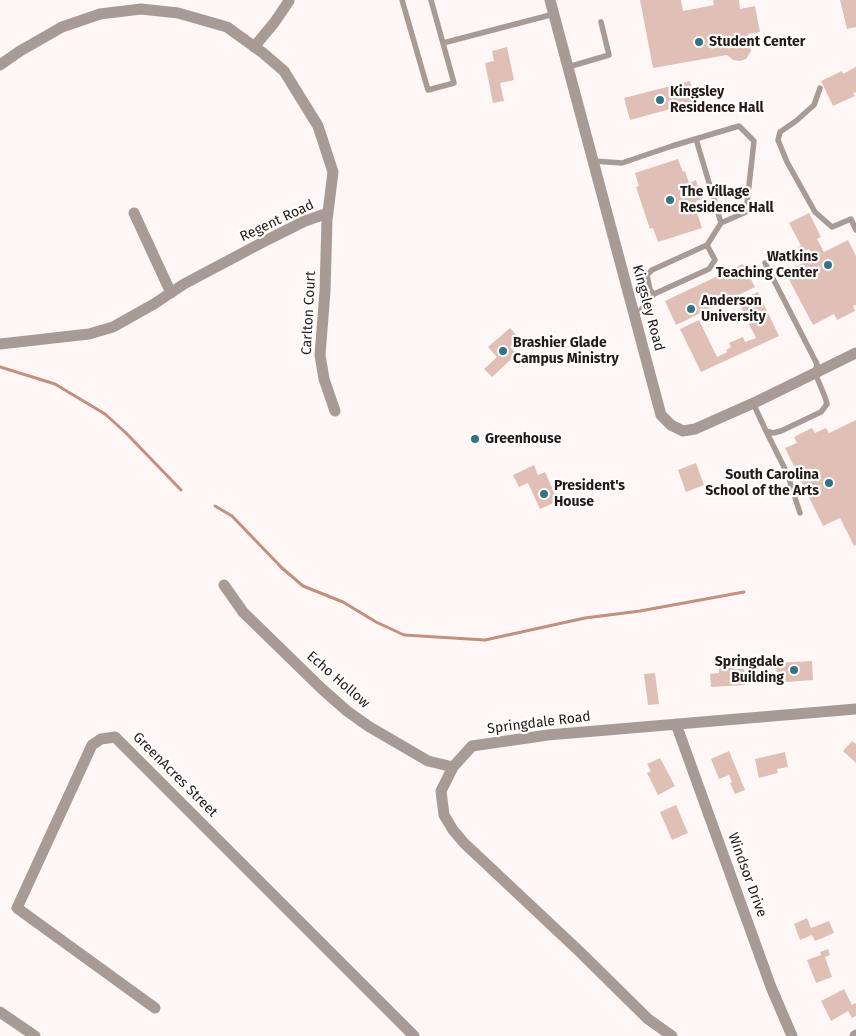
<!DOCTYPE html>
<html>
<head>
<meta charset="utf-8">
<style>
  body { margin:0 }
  canvas { display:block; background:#fef7f5 }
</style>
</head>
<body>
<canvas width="856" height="1036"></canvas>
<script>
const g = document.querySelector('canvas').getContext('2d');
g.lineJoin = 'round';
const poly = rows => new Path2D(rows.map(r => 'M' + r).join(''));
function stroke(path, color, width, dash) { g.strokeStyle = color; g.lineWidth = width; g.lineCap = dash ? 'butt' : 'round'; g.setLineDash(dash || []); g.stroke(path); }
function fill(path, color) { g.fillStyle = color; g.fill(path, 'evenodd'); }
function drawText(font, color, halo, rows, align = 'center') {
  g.font = font + ' "Fira Sans",sans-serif'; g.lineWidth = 4.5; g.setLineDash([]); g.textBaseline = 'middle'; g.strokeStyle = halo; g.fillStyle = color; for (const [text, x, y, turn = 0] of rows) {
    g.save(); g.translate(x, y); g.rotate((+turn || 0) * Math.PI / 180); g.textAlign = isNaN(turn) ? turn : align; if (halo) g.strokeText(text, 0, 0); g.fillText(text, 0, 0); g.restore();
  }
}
stroke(poly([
  [0,367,55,384,105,414,126,433,181,490],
  [215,506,232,516,282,568,303,586,343,602,376,622,404,635,485,640,585,618,640,611,744,592]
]), '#c38f7e', 3);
fill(poly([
  [640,0,681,0,683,11,714,5,713,0,739,0,740,9,755,6,760,32,748,34,751,51,746,59,740,61,733,60,727,55,653,68],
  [840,0,856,0,856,27,847,29],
  [507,47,514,80,500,83,504,101,493,103,485,63,494,61,492,51],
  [856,67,856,92,853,93,855,96,833,106,821,81,842,71,843,74],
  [690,81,696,102,630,120,624,98],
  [678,159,683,172,685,171,689,183,696,180,702,199,696,201,699,213,697,213,702,228,658,242,653,228,650,229,636,187,639,186,635,173],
  [809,213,821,237,817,239,824,252,848,240,856,256,856,305,853,306,855,311,837,320,834,314,813,325,785,272,813,258,809,249,801,253,798,247,801,246,789,223],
  [743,264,755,287,676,325,665,301],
  [758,292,779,336,701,372,680,329,699,320,717,357,727,352,726,350,731,347,729,343,743,337,745,342,756,338,738,301],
  [510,328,519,338,510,347,517,354,492,377,484,369,497,357,488,347],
  [856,420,856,545,854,546,840,518,823,526,785,448,797,443,794,437,812,428,815,433,826,428,829,433],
  [476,433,480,443,474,445,470,436],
  [696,463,704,485,686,492,678,470],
  [534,465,538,475,545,472,558,501,540,509,528,483,519,487,513,475],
  [812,661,813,680,786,682,785,677,777,677,776,663],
  [719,666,734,666,734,669,744,669,745,685,711,687,710,674,719,673],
  [655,673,659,704,648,705,644,674],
  [852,741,856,744,856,763,843,751],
  [729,751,745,790,735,794,730,783,732,782,729,775,719,779,711,759],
  [785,752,788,767,777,769,778,773,759,778,755,759],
  [660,758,675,786,658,795,647,773,651,771,647,764],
  [676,805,688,833,672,840,660,812],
  [807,918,811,928,829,921,834,933,815,941,812,935,800,940,794,924],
  [828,949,830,955,825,957,832,977,816,983,807,960,821,955,820,952],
  [844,989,852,1005,856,1003,856,1016,852,1018,848,1011,831,1021,821,1001]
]), '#e0c0b6');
stroke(poly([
  [402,0,428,90,454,83,431,0],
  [443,43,554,14],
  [568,67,609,55,601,22],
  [820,88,814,105,796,121,780,132,778,140,787,162,815,212,832,227,851,219,856,230],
  [696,139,721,223],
  [593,161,622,163,672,146,739,126,754,141,746,212,721,223,707,245,652,270,647,275,650,290,654,294],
  [635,317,654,294,709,269,715,260,707,245],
  [753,403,766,431,773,433,781,431,821,412,827,404,825,397,815,373,817,364,765,263],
  [766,431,787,473,800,513]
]), '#a89b96', 5.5);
stroke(poly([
  [550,0,661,415,671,425,683,431,695,429,758,401,856,353],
  [254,47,274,23,289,1],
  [0,65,20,51,62,27,100,14,141,9,178,13,227,27,263,53,284,71,318,126,333,172,327,220,325,291,320,355,324,379,335,411],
  [134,213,171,293],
  [0,344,89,334,113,327,154,304,184,284,267,240,305,221,328,213],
  [224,585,243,612,322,689,347,711,368,726,428,761,453,767],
  [676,724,771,987,792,1036],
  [155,1008,17,908,92,745,101,739,115,737,414,1036],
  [0,1012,35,1036],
  [672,1036,648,1019,579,951,464,843,453,830,444,815,441,791,453,767,472,746,548,735,856,709],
  [855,1036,856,1035]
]), '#a89b96', 11);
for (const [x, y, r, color] of [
  [699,42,5,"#327486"],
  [660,100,5,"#327486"],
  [670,200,5,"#327486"],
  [828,265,5,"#327486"],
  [691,309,5,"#327486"],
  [503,351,5,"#327486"],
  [475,439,5,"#327486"],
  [829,483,5,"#327486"],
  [544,494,5,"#327486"],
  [794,670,5,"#327486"]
]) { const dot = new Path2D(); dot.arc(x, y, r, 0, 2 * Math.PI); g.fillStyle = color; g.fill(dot); stroke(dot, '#fff', 2); }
drawText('bold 14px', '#251916', '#fff', [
  ["Student Center",709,42],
  ["Kingsley",670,92],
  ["Residence Hall",670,108],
  ["The Village",680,192],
  ["Residence Hall",680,208],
  ["Watkins",818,257,"right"],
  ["Teaching Center",818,273,"right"],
  ["Anderson",701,301],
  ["University",701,317],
  ["Brashier Glade",513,343],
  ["Campus Ministry",513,359],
  ["Greenhouse",485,439],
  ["South Carolina",819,475,"right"],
  ["School of the Arts",819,491,"right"],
  ["President's",554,486],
  ["House",554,502],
  ["Springdale",784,662,"right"],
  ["Building",784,678,"right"]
], 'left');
drawText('14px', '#251916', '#fff', [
  ["Regent Road",277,221,-25],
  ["Kingsley Road",648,308,75],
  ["Carlton Court",309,313,-87],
  ["Echo Hollow",338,680,41],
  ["Springdale Road",539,723,-7],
  ["GreenAcres Street",175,775,45],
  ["Windsor Drive",747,875,70]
]);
</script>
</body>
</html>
